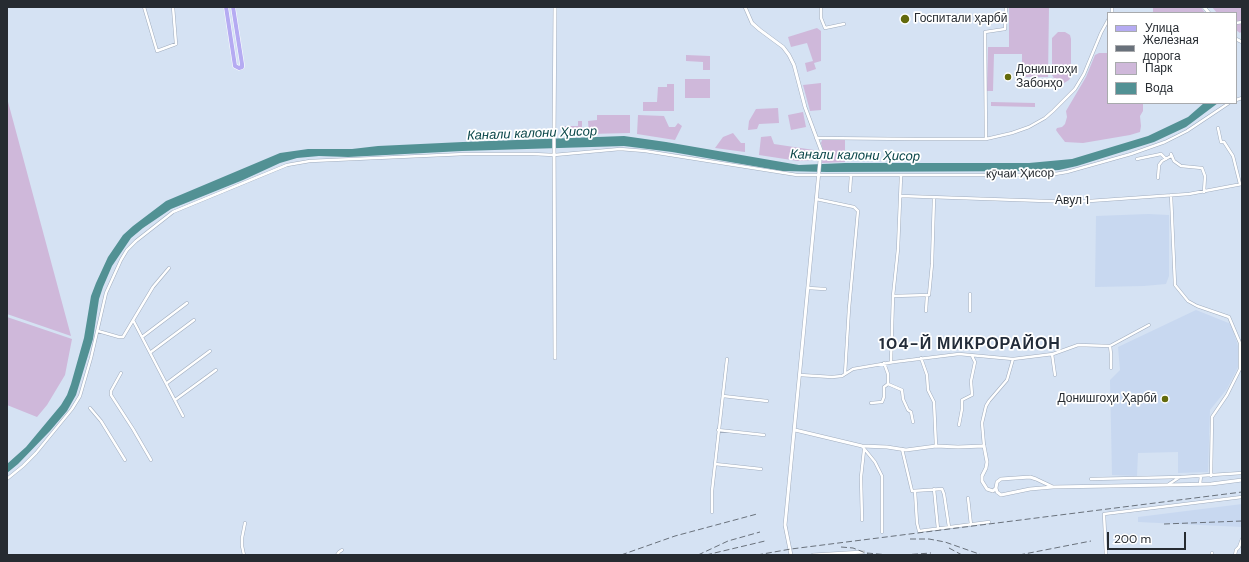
<!DOCTYPE html>
<html>
<head>
<meta charset="utf-8">
<style>
  body { margin:0 }
  #map { position:relative; width:1249px; height:562px; overflow:hidden; background:#d5e2f3; font-family:"DM Sans",sans-serif }
  canvas { display:block }
  .frame { position:absolute; inset:0; border:8px solid #262b31; pointer-events:none }
  .legend { position:absolute; left:1107px; top:12px; width:130px; height:92px; box-sizing:border-box; background:#fff; border:1px solid #a8aaad; margin:0; padding:5px 7px; list-style:none; font-size:12px; color:#262b31 }
  .legend li { display:flex; align-items:center; gap:8px; height:20px }
  .legend b { width:20px; border:1px solid #a8aaad }
  .scale { position:absolute; left:1107px; top:532px; width:79px; height:18px; box-sizing:border-box; border:2px solid #262b31; border-top:0; padding-left:5px; font-size:12px; line-height:14px; white-space:nowrap; color:#262b31; -webkit-text-stroke:3px #fff; paint-order:stroke }
</style>
</head>
<body>
<div id="map">
<canvas width="1249" height="562"></canvas>
<div class="frame"></div>
<ul class="legend">
<li><b style="height:5px;background:#b5abf2"></b>Улица</li>
<li><b style="height:5px;background:#69717b"></b>Железная дорога</li>
<li><b style="height:11px;background:#cfb8da"></b>Парк</li>
<li><b style="height:11px;background:#529194"></b>Вода</li>
</ul>
<div class="scale">200 m</div>
</div>
<script>
const g = document.querySelector('canvas').getContext('2d');
g.lineJoin = 'round';
function fill(path, color) { g.fillStyle = color; g.fill(path, 'evenodd'); }
const poly = rows => new Path2D(rows.map(r => 'M' + r).join(''));
function stroke(path, color, width, dash) { g.strokeStyle = color; g.lineWidth = width; g.lineCap = dash ? 'butt' : 'round'; g.setLineDash(dash || []); g.stroke(path); }
function drawText(font, color, halo, rows, align = 'center') {
  g.font = font + ' "DM Sans",sans-serif'; g.lineWidth = 3.5; g.setLineDash([]); g.textBaseline = 'middle'; g.strokeStyle = halo; g.fillStyle = color; for (const [text, x, y, turn = 0] of rows) {
    g.save(); g.translate(x, y); g.rotate((+turn || 0) * Math.PI / 180); g.textAlign = isNaN(turn) ? turn : align; if (halo) g.strokeText(text, 0, 0); g.fillText(text, 0, 0); g.restore();
  }
}
fill(poly([
  [1148,214,1169,215,1169,276,1166,284,1144,286,1095,287,1096,216],
  [1196,310,1231,324,1238,346,1238,367,1227,389,1210,410,1208,472,1178,473,1178,452,1138,453,1137,476,1112,475,1110,380,1120,370,1118,347],
  [1242,504,1242,527,1138,522,1138,517]
]), '#c8d8f0');
fill(poly([
  [1009,7,1049,7,1048,77,1022,77,1022,54,994,54,993,91,987,91,988,47,1009,47],
  [1153,7,1201,7,1205,13,1153,13],
  [1212,7,1242,7,1242,31,1240,33,1236,30,1236,13,1217,13],
  [817,28,821,31,821,61,814,63,816,69,807,72,805,63,813,61,807,43,791,47,788,37],
  [1058,32,1065,32,1070,35,1071,39,1071,76,1069,80,1064,83,1056,82,1052,75,1052,38],
  [1099,53,1108,53,1108,103,1143,103,1143,111,1140,116,1141,126,1140,132,1130,135,1083,143,1065,142,1058,133,1056,130,1057,128,1062,127,1065,124,1067,117,1066,111,1086,77,1095,55],
  [686,55,710,56,710,70,703,70,703,62,686,61],
  [685,79,710,79,710,98,685,98],
  [821,83,821,110,810,111,803,85],
  [667,84,674,84,674,111,643,111,643,102,657,102,658,87,667,87],
  [7,98,71,336,7,314],
  [991,102,1035,103,1035,107,991,106],
  [778,108,779,123,759,124,757,129,748,130,749,121,756,109],
  [803,112,806,127,791,130,788,115],
  [597,115,630,115,630,133,589,134,588,121,597,120],
  [638,115,664,116,669,127,675,127,678,123,682,126,675,140,637,134],
  [578,121,582,121,582,134,565,134,565,126,578,126],
  [733,133,741,143,745,143,745,152,715,148,723,137],
  [771,136,774,144,814,150,814,160,798,161,759,155,761,137],
  [822,140,845,140,845,162,822,163,823,150,821,143],
  [7,317,72,339,65,375,47,405,37,417,7,405]
]), '#cfb8da');
fill(poly([
  [1204,103,1218,103,1186,127,1154,142,1077,166,1059,170,1042,171,827,172,782,171,672,152,624,146,462,151,348,157,319,156,297,158,280,163,243,180,171,209,143,228,131,238,112,266,103,287,99,299,93,339,76,395,67,411,50,431,18,464,7,473,7,464,26,447,61,405,67,395,71,384,84,338,91,296,96,283,108,257,123,235,133,226,166,201,280,153,308,149,352,149,378,146,463,142,624,136,666,142,799,165,845,163,1029,163,1072,159,1148,136,1188,117]
]), '#529194');
const minor = poly([
  [144,7,157,51,176,44,173,7],
  [821,7,821,18,825,28,844,24],
  [1112,13,1112,7],
  [1236,23,1242,22],
  [1236,100,1242,98],
  [1218,128,1221,142,1224,142,1233,156,1240,184],
  [816,138,914,139,986,139,1012,133,1029,127,1045,118,1053,111,1075,89,1084,74,1101,33,1108,20],
  [986,139,985,32,1005,29,1006,7],
  [1171,154,1174,161,1181,166,1202,168,1205,176,1204,192],
  [1137,159,1161,154,1166,159],
  [1158,178,1159,165,1162,161,1171,156],
  [850,191,851,175],
  [1171,195,1175,285,1188,301,1197,306,1229,317,1240,343,1240,369,1227,395,1212,417,1211,476],
  [901,196,1075,202,1189,194,1242,184],
  [816,199,854,207,858,211,849,308,845,374],
  [808,288,825,289],
  [970,294,970,311],
  [893,296,929,295,932,264,934,198],
  [926,311,927,295],
  [133,320,183,416],
  [98,331,119,337,123,337,153,287,169,268],
  [142,337,187,303],
  [1110,346,1111,354,1111,368],
  [151,352,194,320],
  [1052,354,1055,375],
  [921,358,927,375,928,390,934,402,936,446],
  [891,362,893,296,898,249,901,176],
  [121,373,111,391,111,395,133,429,151,460],
  [800,375,832,377,842,376,853,369,894,362,959,354,1013,359,1053,354,1078,345,1110,346,1149,325],
  [167,383,210,351],
  [888,384,902,390,903,399,908,410,911,412,913,422],
  [723,396,767,401],
  [175,400,216,370],
  [871,403,882,402,884,397,884,387,888,384,888,374,884,363],
  [90,408,101,421,125,460],
  [959,425,962,409,962,400,972,395,971,381,975,362,972,356],
  [718,430,764,435],
  [862,446,875,462,882,476,882,532],
  [984,446,982,423,986,406,989,401,1007,380,1013,359],
  [902,449,912,491,942,489,944,494,949,527],
  [715,464,761,469],
  [7,479,23,466,36,453,72,409,80,396,91,358,106,293,121,260,127,250,136,241,173,212,287,165,310,161,465,154,533,154,554,155,620,149,645,151,797,175,1049,175,1067,172,1131,154,1165,142,1187,131,1229,103],
  [1091,479,1181,477,1242,473],
  [1169,484,1180,477],
  [1200,484,1201,476],
  [934,489,938,529],
  [915,491,917,523,919,531,989,522],
  [968,498,971,525],
  [712,512,712,491,727,359],
  [862,520,861,477,864,450],
  [1212,553,1212,555],
  [244,555,242,546,242,538,245,523],
  [337,555,339,552,342,550],
  [1106,555,1104,514,1242,497],
  [1235,555,1236,550,1239,547,1242,539]
]);
const tertiary = poly([
  [555,7,554,137,555,358],
  [745,7,752,23,760,30,783,47,789,55,794,65,805,107,821,150,786,515,785,525,791,555],
  [1204,7,1209,13],
  [1236,39,1242,42],
  [795,430,862,446,887,447,906,450,936,446,958,447,984,446,987,462,986,468,982,476,982,481,987,489,993,491,996,488],
  [1030,477,1036,479,1053,487,1030,489,1001,495,997,492,996,488,997,482,1001,479,1030,477],
  [1053,487,1168,485,1211,484,1242,480],
  [813,555,863,552]
]);
const primary = poly([
  [226,7,235,66,239,68,242,67,242,64,233,7]
]);
stroke(minor, '#a1adbe', 3.5);
stroke(tertiary, '#a1adbe', 4);
stroke(primary, '#fff', 5);
stroke(minor, '#fff', 2.5);
stroke(tertiary, '#fff', 3);
stroke(primary, '#b5abf2', 4);
stroke(poly([
  [1164,524,1242,521],
  [910,539,929,539,945,542,982,555],
  [841,547,853,548,871,555],
  [949,548,962,555],
  [867,553,889,555],
  [621,555,675,536,757,514],
  [698,555,728,541,760,532],
  [706,555,765,541],
  [757,555,791,549,1242,492],
  [903,555,931,553],
  [1019,555,1091,541]
]), '#69717b', 1, [6, 3]);
for (const [x, y, r, color] of [
  [905,19,5,"#636a0c"],
  [1008,77,4,"#636a0c"],
  [1165,399,4,"#636a0c"]
]) { const dot = new Path2D(); dot.arc(x, y, r, 0, 2 * Math.PI); g.fillStyle = color; g.fill(dot); stroke(dot, '#fff', 1.5); }
drawText('12px', '#262b31', '#fff', [
  ["Госпитали ҳарбӣ",914,19],
  ["Донишгоҳи",1016,70],
  ["Забонҳо",1016,84],
  ["Донишгоҳи Ҳарбӣ",1157,399,"right"]
], 'left');
drawText('12px', '#262b31', '#fff', [
  ["кӯчаи Ҳисор",1020,174,-1],
  ["Авул 1",1072,201]
]);
drawText('italic 13px', '#0b474a', '#fff', [
  ["Канали калони Ҳисор",532,134,-2],
  ["Канали калони Ҳисор",855,156,1]
]);
g.letterSpacing = '1px';
drawText('bold 16px', '#232c39', '#fff', [
  ["104-Й МИКРОРАЙОН",970,345]
]);
g.letterSpacing = '0px';
</script>
</body>
</html>
